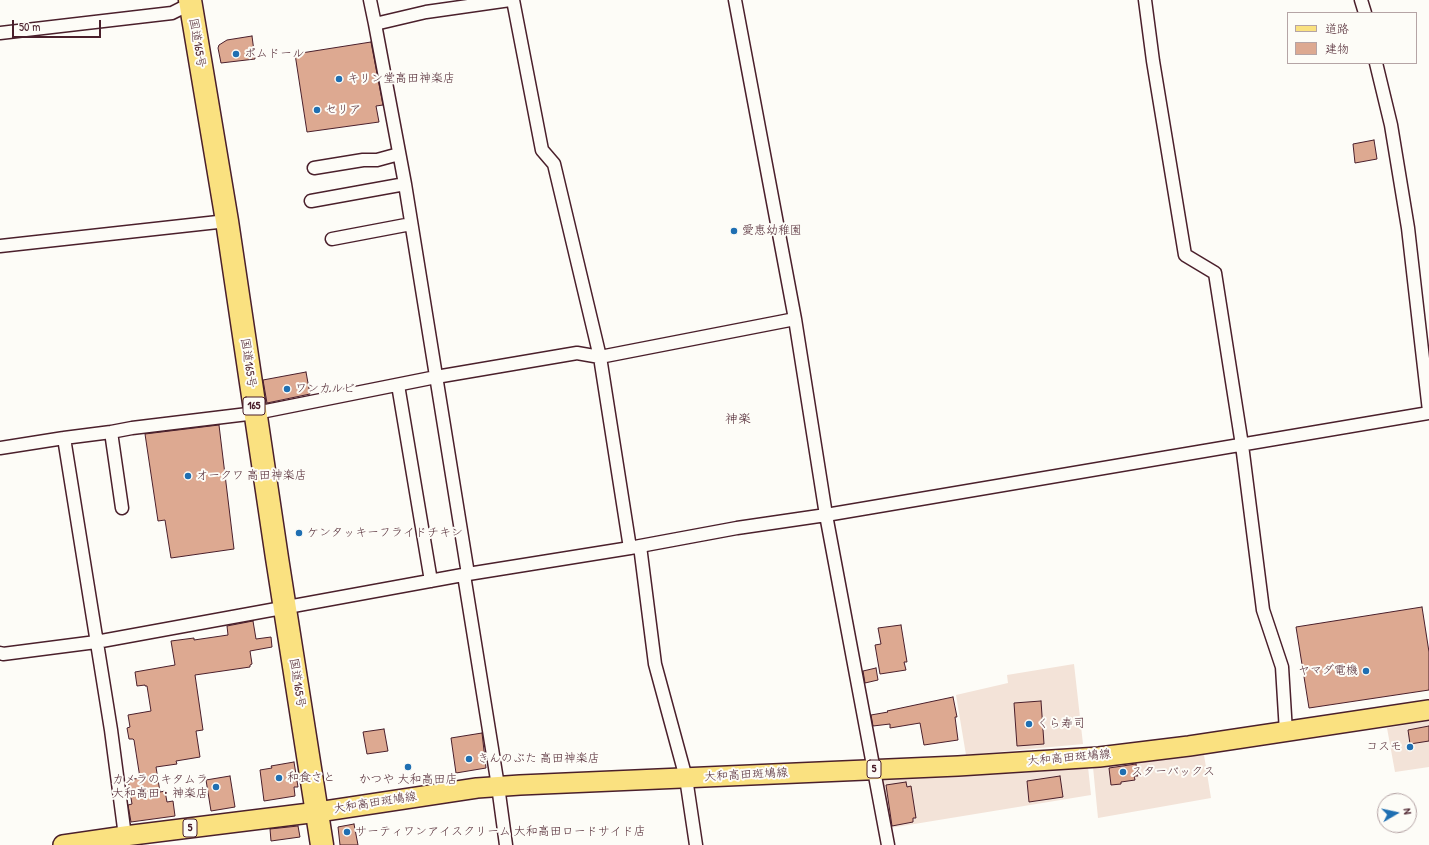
<!DOCTYPE html>
<html>
<head>
<meta charset="utf-8">
<style>
  body { margin:0 }
  #map { position:relative; width:1429px; height:845px; overflow:hidden; background:#fdfcf7; font-family:"Patrick Hand","Klee One",sans-serif }
  canvas { display:block }
  .legend { position:absolute; left:1287px; top:12px; width:130px; height:52px; box-sizing:border-box; background:#fdfcf7; border:1px solid #b5a4a5; margin:0; padding:5px 7px; list-style:none; font-size:12px; color:#4a1f2b }
  .legend li { display:flex; align-items:center; gap:8px; height:20px }
  .legend b { width:20px; border:1px solid #b5a4a5 }
  .north { position:absolute; left:1377px; top:793px; width:40px; height:40px; box-sizing:border-box; background:#fdfcf7; border:1px solid #b5a4a5; border-radius:50%; rotate:81deg; font-size:11px; font-weight:700; line-height:16px; text-align:center; color:#4a1f2b }
  .north::after { content:''; display:block; margin:auto; width:14px; height:18px; background:#1f6fb2; clip-path:polygon(50% 0,100% 100%,50% 72%,0 100%) }
  .scale { position:absolute; left:12px; top:20px; width:89px; height:18px; box-sizing:border-box; border:2px solid #4a1f2b; border-top:0; padding-left:5px; font-size:12px; line-height:14px; white-space:nowrap; color:#4a1f2b; -webkit-text-stroke:3px #fdfcf7; paint-order:stroke }
</style>
</head>
<body>
<div id="map">
<canvas width="1429" height="845"></canvas>
<ul class="legend">
<li><b style="height:5px;background:#fae180"></b>道路</li>
<li><b style="height:11px;background:#dda991"></b>建物</li>
</ul>
<div class="north">N</div>
<div class="scale">50 m</div>
</div>
<script>
const g = document.querySelector('canvas').getContext('2d');
g.lineJoin = 'round';
function fill(path, color) { g.fillStyle = color; g.fill(path, 'evenodd'); }
const poly = rows => new Path2D(rows.map(r => 'M' + r).join(''));
function stroke(path, color, width, dash) { g.strokeStyle = color; g.lineWidth = width; g.lineCap = dash ? 'butt' : 'round'; g.setLineDash(dash || []); g.stroke(path); }
function drawText(font, color, halo, rows, align = 'center') {
  g.font = font + ' "Patrick Hand","Klee One",sans-serif'; g.lineWidth = 4; g.setLineDash([]); g.textBaseline = 'middle'; g.strokeStyle = halo; g.fillStyle = color; for (const [text, x, y, turn = 0] of rows) {
    g.save(); g.translate(x, y); g.rotate((+turn || 0) * Math.PI / 180); g.textAlign = isNaN(turn) ? turn : align; if (halo) g.strokeText(text, 0, 0); g.fillText(text, 0, 0); g.restore();
  }
}
fill(poly([
  [1074,664,1083,744,966,755,956,695,1008,683,1007,675],
  [1429,721,1429,767,1395,772,1387,728],
  [1204,755,1211,798,1098,818,1093,767],
  [1088,767,1091,795,890,828,883,779,1024,773]
]), '#f3e3d8');
const building = poly([
  [252,36,255,59,221,63,218,48,219,45,227,40,252,36],
  [371,42,383,105,376,106,379,122,307,132,295,54,371,42],
  [1374,140,1377,159,1355,163,1353,144,1374,140],
  [306,372,310,394,267,403,263,380,306,372],
  [219,425,234,549,171,558,165,520,158,521,145,434,219,425],
  [1422,607,1429,652,1429,690,1309,708,1296,627,1422,607],
  [253,621,256,639,271,637,272,647,250,651,252,664,250,665,250,667,195,675,203,730,196,731,200,757,176,761,177,764,156,767,160,792,165,791,167,802,173,801,175,816,131,822,128,805,132,804,128,780,140,778,134,740,133,739,129,739,127,728,130,727,128,715,151,711,147,686,145,686,145,685,137,686,135,672,175,665,171,641,194,638,194,640,228,635,227,626,253,621],
  [901,625,907,662,904,662,906,670,880,674,875,645,881,644,878,628,901,625],
  [876,668,878,680,865,683,863,671,876,668],
  [953,697,957,717,955,717,958,740,924,745,920,723,890,728,890,724,873,726,871,715,888,712,887,711,953,697],
  [1041,701,1044,744,1017,746,1014,703,1041,701],
  [1429,726,1429,741,1410,744,1408,730,1429,726],
  [384,729,388,751,367,754,363,732,384,729],
  [482,733,486,768,456,773,451,738,482,733],
  [294,762,298,787,294,787,295,796,264,801,260,770,272,768,271,766,294,762],
  [1136,764,1138,776,1134,776,1135,780,1121,782,1121,784,1111,785,1109,768,1136,764],
  [230,776,235,807,211,811,206,780,230,776],
  [1060,776,1063,797,1029,802,1027,781,1060,776],
  [906,782,907,787,911,786,916,818,913,818,913,822,892,826,886,785,906,782],
  [354,824,358,845,340,845,338,827,354,824],
  [298,826,300,837,271,841,270,829,298,826]
]);
fill(building, '#dda991');
stroke(building, '#4a1f2b', 1);
const street = poly([
  [370,0,375,24],
  [513,0,542,150,554,164,600,357,630,548,640,546,655,664,686,778,696,845],
  [735,0,795,319,826,515,888,845],
  [1145,0,1153,61,1185,255,1215,273,1242,445,1263,610,1282,667,1286,732],
  [1361,0,1365,13],
  [0,33,172,13,190,4],
  [1376,63,1391,125,1408,228,1429,411],
  [314,168,363,160,377,160,399,154],
  [311,201,405,184],
  [332,239,411,224],
  [0,246,227,221],
  [398,385,431,581],
  [111,432,122,508],
  [64,438,111,730,125,836],
  [0,448,64,438,111,432,132,428,256,413,436,377,577,353,600,357,795,319],
  [640,546,737,528,826,515,1429,413],
  [468,574,405,184,375,24,426,12,510,0],
  [464,575,498,786,506,845],
  [0,653,3,654,96,642,468,574,630,548]
]);
const primary = poly([
  [63,845,125,836,318,812,477,788,520,785,958,766,1099,757,1189,746,1429,710]
]);
const highway = poly([
  [190,0,227,221,277,558,322,845]
]);
stroke(street, '#4a1f2b', 15);
stroke(primary, '#4a1f2b', 22);
stroke(highway, '#4a1f2b', 25);
stroke(street, '#fdfcf7', 12);
stroke(primary, '#fae180', 19);
stroke(highway, '#fae180', 22);
for (const [x, y, r, color] of [
  [236,54,4,"#1f6fb2"],
  [339,79,4,"#1f6fb2"],
  [317,110,4,"#1f6fb2"],
  [734,231,4,"#1f6fb2"],
  [287,389,4,"#1f6fb2"],
  [188,476,4,"#1f6fb2"],
  [299,533,4,"#1f6fb2"],
  [1366,671,4,"#1f6fb2"],
  [1029,724,4,"#1f6fb2"],
  [1410,747,4,"#1f6fb2"],
  [469,759,4,"#1f6fb2"],
  [408,767,4,"#1f6fb2"],
  [1123,772,4,"#1f6fb2"],
  [279,778,4,"#1f6fb2"],
  [216,787,4,"#1f6fb2"],
  [347,832,4,"#1f6fb2"]
]) { const dot = new Path2D(); dot.arc(x, y, r, 0, 2 * Math.PI); g.fillStyle = color; g.fill(dot); stroke(dot, '#fdfcf7', 1.5); }
for (const [x, y, w] of [
  [254,406,22],
  [874,769,14],
  [190,828,14]
]) { const box = new Path2D(); box.roundRect(x - w / 2, y - 9, w, 18, 3); g.fillStyle = '#fdfcf7'; g.fill(box); stroke(box, '#4a1f2b', 1); }
drawText('bold 11px', '#4a1f2b', null, [
  ["165",254,406],
  ["5",874,769],
  ["5",190,828]
]);
drawText('12px', '#4a1f2b', '#fdfcf7', [
  ["国道165号",197,43,80],
  ["国道165号",248,363,82],
  ["国道165号",297,683,81],
  ["大和高田斑鳩線",1069,758,-5],
  ["大和高田斑鳩線",746,775,-3],
  ["大和高田斑鳩線",375,803,-9]
]);
drawText('12px', '#4a1f2b', '#fdfcf7', [
  ["ポムドール",244,54],
  ["キリン堂高田神楽店",347,79],
  ["セリア",325,110],
  ["愛恵幼稚園",742,231],
  ["ワンカルビ",295,389],
  ["オークワ 高田神楽店",196,476],
  ["ケンタッキーフライドチキン",307,533],
  ["ヤマダ電機",1358,671,"right"],
  ["くら寿司",1037,724],
  ["コスモ",1402,747,"right"],
  ["きんのぶた 高田神楽店",477,759],
  ["スターバックス",1131,772],
  ["和食さと",287,778],
  ["カメラのキタムラ",208,780,"right"],
  ["大和高田・神楽店",208,794,"right"],
  ["かつや 大和高田店",408,780,"center"],
  ["サーティワンアイスクリーム 大和高田ロードサイド店",355,832]
], 'left');
drawText('13px', '#4a1f2b', '#fdfcf7', [
  ["神楽",738,420]
]);
</script>
</body>
</html>
